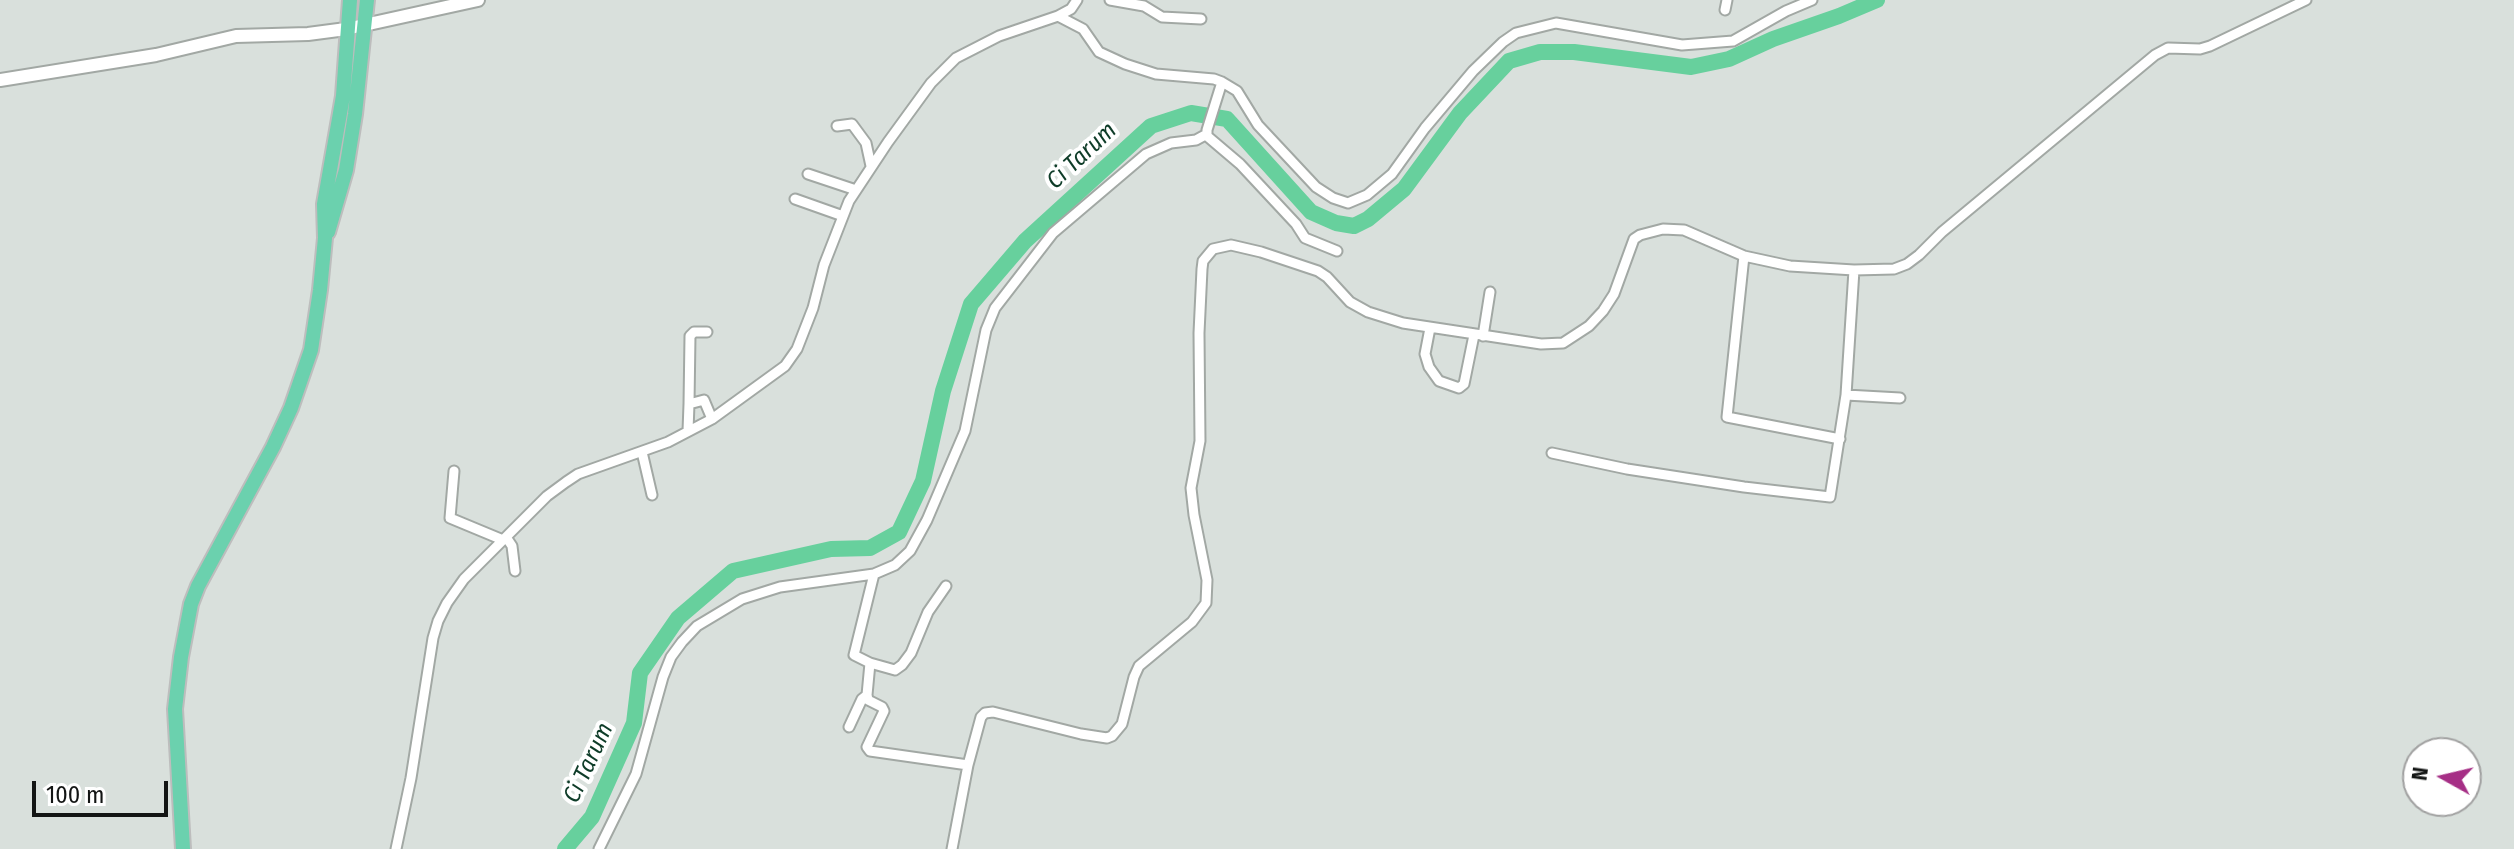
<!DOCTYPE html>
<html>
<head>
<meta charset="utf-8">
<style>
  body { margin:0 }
  #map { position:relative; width:2514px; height:849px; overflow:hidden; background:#d9e0dc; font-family:"Fira Sans Condensed",sans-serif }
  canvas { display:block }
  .north { position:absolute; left:2402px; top:737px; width:80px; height:80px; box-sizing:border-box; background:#fff; border:2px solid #a1a1a1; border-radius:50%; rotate:278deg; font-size:22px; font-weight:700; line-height:32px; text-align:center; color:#131514 }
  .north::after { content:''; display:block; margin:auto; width:28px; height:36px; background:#a62f86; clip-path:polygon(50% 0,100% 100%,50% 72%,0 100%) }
  .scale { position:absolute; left:32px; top:781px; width:136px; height:36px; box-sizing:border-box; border:4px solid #131514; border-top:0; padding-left:10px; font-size:24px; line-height:28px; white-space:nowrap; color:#131514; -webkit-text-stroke:6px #fff; paint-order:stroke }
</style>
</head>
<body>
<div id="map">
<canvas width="2514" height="849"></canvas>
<div class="north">N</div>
<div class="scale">100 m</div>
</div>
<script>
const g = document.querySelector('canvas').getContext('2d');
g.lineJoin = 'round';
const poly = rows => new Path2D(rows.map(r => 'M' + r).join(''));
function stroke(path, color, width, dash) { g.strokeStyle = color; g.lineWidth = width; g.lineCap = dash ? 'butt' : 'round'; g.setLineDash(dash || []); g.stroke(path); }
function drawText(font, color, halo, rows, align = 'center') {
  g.font = font + ' "Fira Sans Condensed",sans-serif'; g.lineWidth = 8; g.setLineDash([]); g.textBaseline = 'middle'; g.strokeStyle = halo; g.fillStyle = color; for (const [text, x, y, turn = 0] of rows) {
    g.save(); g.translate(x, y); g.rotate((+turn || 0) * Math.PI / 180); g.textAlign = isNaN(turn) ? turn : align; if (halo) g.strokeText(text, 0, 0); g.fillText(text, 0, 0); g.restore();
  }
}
stroke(poly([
  [565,849,592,817,634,723,640,673,678,618,733,571,831,549,870,548,899,532,923,481,943,391,971,304,1025,241,1151,126,1191,113,1227,119,1311,212,1336,223,1354,226,1368,219,1404,189,1460,113,1509,61,1540,52,1574,52,1691,67,1729,59,1773,39,1839,16,1877,0]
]), '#67d09d', 16);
const street = poly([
  [1110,0,1144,6,1162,17,1201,19],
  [1725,10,1727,0],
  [1058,16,1083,29,1099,52,1125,64,1156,74,1214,79,1222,82],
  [837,126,852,124,866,143,871,166],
  [808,174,856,190],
  [795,199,843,216],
  [1337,251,1305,238,1296,224,1240,164,1207,136,1207,130,1222,82,1237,91,1258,125,1316,187,1333,198,1348,203,1367,195,1392,174,1425,128,1473,71,1503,42,1516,33,1556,23,1682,45,1733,41,1786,11,1812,0],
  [1744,256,1727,417,1840,439],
  [1430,328,1425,354,1429,367,1439,381,1459,388,1464,384,1474,335],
  [1483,336,1490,292],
  [1846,395,1900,398],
  [689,404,690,336,694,332,707,332],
  [688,431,689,404,704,400,712,419],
  [642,452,652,495],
  [1552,453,1627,469,1744,487,1830,497,1846,395,1854,270],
  [454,471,450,518,503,540],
  [506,537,512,546,515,571],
  [946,586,928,612,911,653,902,665,895,670,870,663,867,695,868,700,882,707,884,711,867,747,870,751,968,765],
  [870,663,854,655,874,574],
  [849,727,862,699,867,695],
  [396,849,411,778,433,638,438,621,447,603,464,579,547,496,566,482,578,474,668,442,712,419,785,366,797,349,813,308,824,265,849,201,888,142,931,83,956,58,999,36,1058,16,1071,9,1077,0],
  [599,849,636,774,663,677,671,657,682,642,697,626,742,599,780,587,874,574,895,565,910,551,927,520,965,431,986,330,995,308,1053,233,1146,154,1171,143,1196,140,1207,134],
  [952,849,968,765,981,717,985,713,993,712,1081,734,1107,738,1112,736,1122,724,1134,677,1139,666,1192,622,1206,603,1207,580,1194,515,1191,488,1200,441,1199,333,1202,269,1203,261,1213,249,1231,245,1261,252,1318,271,1327,277,1350,302,1368,312,1403,323,1541,344,1563,343,1589,326,1603,311,1614,294,1634,239,1640,235,1663,229,1684,230,1744,256,1790,266,1854,270,1894,269,1907,264,1919,255,1942,232,2155,55,2168,48,2200,49,2210,46,2306,0]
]);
const secondary = poly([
  [0,80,156,55,236,36,308,34,346,29,478,0]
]);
const primary = poly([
  [328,232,346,170,355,114,367,0],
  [183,849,175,709,181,657,191,604,198,586,273,447,291,408,311,350,320,290,325,238,324,204,343,96,350,0]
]);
stroke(street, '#a2a8a4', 13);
stroke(secondary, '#a2a8a4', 16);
stroke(primary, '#bdbdbd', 18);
stroke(street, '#fff', 9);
stroke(secondary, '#fff', 12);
stroke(primary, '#6bd1ae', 14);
drawText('italic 24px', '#0e3c28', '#fff', [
  ["Ci Tarum",1082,156,-43],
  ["Ci Tarum",589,763,-65]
]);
</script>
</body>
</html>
